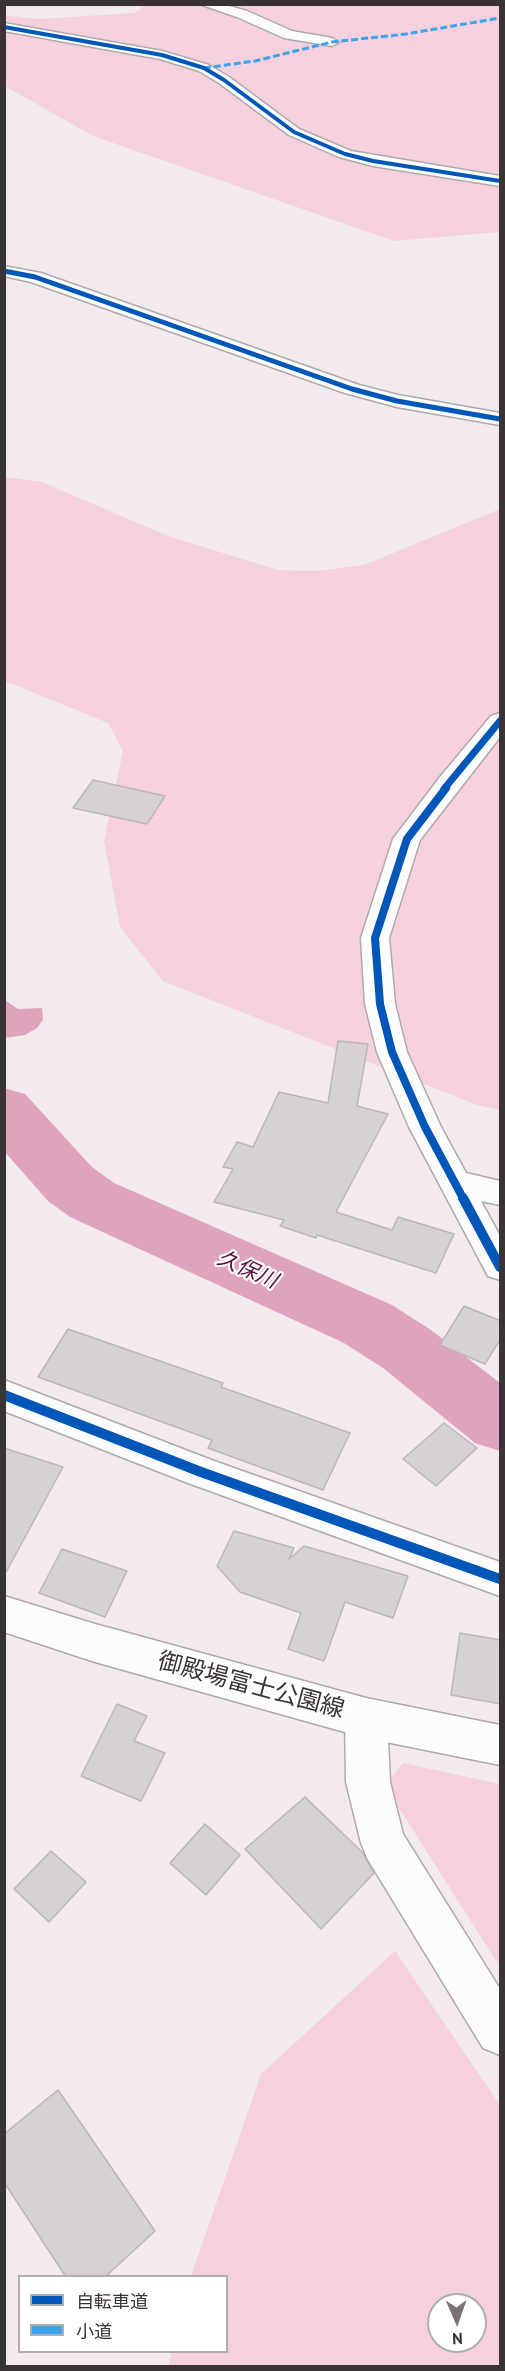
<!DOCTYPE html>
<html>
<head>
<meta charset="utf-8">
<style>
  body { margin:0 }
  #map { position:relative; width:505px; height:2371px; overflow:hidden; background:#f2eaed; font-family:"PT Sans","Noto Sans JP",sans-serif }
  canvas { display:block }
  .frame { position:absolute; inset:0; border:6px solid #393335; pointer-events:none }
  .legend { position:absolute; left:18px; top:2275px; width:210px; height:78px; box-sizing:border-box; background:#fff; border:2px solid #b0adae; margin:0; padding:8px 10px; list-style:none; font-size:18px; color:#393335 }
  .legend li { display:flex; align-items:center; gap:12px; height:30px }
  .legend b { width:30px; border:2px solid #b0adae }
  .north { position:absolute; left:427px; top:2293px; width:60px; height:60px; box-sizing:border-box; background:#fff; border:2px solid #b0adae; border-radius:50%; rotate:178deg; font-size:16px; font-weight:700; line-height:24px; text-align:center; color:#393335 }
  .north::after { content:''; display:block; margin:auto; width:21px; height:27px; background:#7a7375; clip-path:polygon(50% 0,100% 100%,50% 72%,0 100%) }
</style>
</head>
<body>
<div id="map">
<canvas width="505" height="2371"></canvas>
<div class="frame"></div>
<ul class="legend">
<li><b style="height:8px;background:#0057b8"></b>自転車道</li>
<li><b style="height:8px;background:#3fa3eb"></b>小道</li>
</ul>
<div class="north">N</div>
</div>
<script>
const g = document.querySelector('canvas').getContext('2d');
g.lineJoin = 'round';
function fill(path, color) { g.fillStyle = color; g.fill(path, 'evenodd'); }
const poly = rows => new Path2D(rows.map(r => 'M' + r).join(''));
function stroke(path, color, width, dash) { g.strokeStyle = color; g.lineWidth = width; g.lineCap = dash ? 'butt' : 'round'; g.setLineDash(dash || []); g.stroke(path); }
function drawText(font, color, halo, rows, align = 'center') {
  g.font = font + ' "PT Sans","Noto Sans JP",sans-serif'; g.lineWidth = 4.5; g.setLineDash([]); g.textBaseline = 'middle'; g.strokeStyle = halo; g.fillStyle = color; for (const [text, x, y, turn = 0] of rows) {
    g.save(); g.translate(x, y); g.rotate((+turn || 0) * Math.PI / 180); g.textAlign = isNaN(turn) ? turn : align; if (halo) g.strokeText(text, 0, 0); g.fillText(text, 0, 0); g.restore();
  }
}
fill(poly([
  [147,4,500,5,500,232,394,241,93,136,5,86,5,15,38,19,134,13],
  [4,477,42,482,168,536,278,570,315,571,364,565,500,509,500,1110,477,1105,163,981,120,927,104,841,123,751,108,723,5,681],
  [403,1763,500,1784,500,1967,385,1786],
  [395,1951,500,2105,500,2366,169,2366,171,2352,226,2352,226,2276,191,2276,261,2074],
  [439,2305,475,2305,475,2341,439,2341]
]), '#f5d1e0');
fill(poly([
  [5,1000,18,1009,42,1008,43,1020,37,1028,25,1035,5,1038]
]), '#e0a3be');
fill(poly([
  [4,1088,25,1094,92,1167,114,1183,392,1305,431,1330,500,1383,500,1451,475,1443,383,1368,344,1343,70,1217,48,1201,4,1151,4,1088]
]), '#e0a3be');
const building = poly([
  [93,780,165,796,147,824,73,808,93,780],
  [338,1041,368,1044,357,1106,388,1114,336,1212,392,1230,398,1217,454,1234,436,1273,317,1235,316,1238,280,1226,284,1220,214,1202,233,1169,223,1167,237,1142,253,1147,279,1092,328,1103,338,1041],
  [464,1306,501,1321,501,1338,485,1364,440,1345,464,1306],
  [68,1329,223,1383,221,1387,350,1433,323,1490,208,1448,212,1440,38,1377,68,1329],
  [444,1423,477,1448,436,1486,403,1459,444,1423],
  [4,1448,63,1467,4,1576,4,1448],
  [234,1531,294,1548,289,1559,304,1546,408,1576,393,1618,345,1602,324,1661,288,1649,301,1613,240,1592,217,1566,234,1531],
  [62,1549,127,1571,105,1617,39,1593,62,1549],
  [460,1633,501,1640,501,1704,451,1695,460,1633],
  [117,1704,147,1716,134,1741,165,1753,141,1801,81,1776,117,1704],
  [305,1797,362,1852,374,1873,321,1929,245,1849,305,1797],
  [205,1824,240,1855,206,1895,170,1863,205,1824],
  [51,1851,86,1882,49,1922,14,1889,51,1851],
  [58,2090,155,2231,105,2277,66,2277,4,2182,4,2134,58,2090]
]);
fill(building, '#d7d1d3');
stroke(building, '#bcb6b8', 1.5);
const minor = poly([
  [199,4,222,4,247,11,292,31,332,38,339,42,332,46,284,38,237,17,199,4],
  [4,23,162,51,209,65,229,77,299,129,351,151,500,176,500,186,373,166,339,157,289,135,219,83,199,71,160,59,4,31,4,23],
  [4,266,41,273,359,385,398,395,500,413,500,425,397,407,345,393,31,282,4,276,4,266],
  [500,713,500,737,420,840,389,938,395,1004,407,1052,441,1127,466,1173,500,1181,500,1205,481,1201,500,1236,500,1280,488,1276,409,1127,377,1052,365,1004,361,938,393,839,440,777,491,716,500,713],
  [4,1380,214,1461,500,1562,500,1596,188,1483,4,1411,4,1380]
]);
const tertiary = poly([
  [366,1698,381,1704,387,1718,390,1782,403,1834,500,1989,500,2055,483,2048,367,1858,361,1843,346,1782,345,1718,351,1704,366,1698]
]);
const primary = poly([
  [4,1596,95,1624,366,1698,500,1725,500,1765,366,1738,95,1662,4,1632,4,1596]
]);
stroke(minor, '#afa9ac', 3);
stroke(tertiary, '#afa9ac', 3);
stroke(primary, '#afa9ac', 3);
fill(minor, '#fdfcfc');
fill(tertiary, '#fdfcfc');
fill(primary, '#fdfcfc');
stroke(poly([
  [204,68,255,61,332,42,406,34,500,18]
]), '#3fa3eb', 3, [7, 3]);
stroke(poly([
  [4,27,162,55,204,68,224,80,294,132,345,154,373,161,500,181]
]), '#0057b8', 4);
stroke(poly([
  [4,271,35,277,352,389,397,401,500,419]
]), '#0057b8', 5);
stroke(poly([
  [444,789,500,721]
]), '#0057b8', 7);
stroke(poly([
  [446,788,407,839,375,938,380,1004,392,1052,425,1127,464,1200]
]), '#0057b8', 8);
stroke(poly([
  [463,1198,500,1267],
  [4,1395,201,1472,500,1579]
]), '#0057b8', 10);
drawText('italic 21px', '#5a0d38', '#fff', [
  ["久保川",247,1270,24]
]);
drawText('24px', '#393335', '#fff', [
  ["御殿場富士公園線",251,1686,15]
]);
</script>
</body>
</html>
